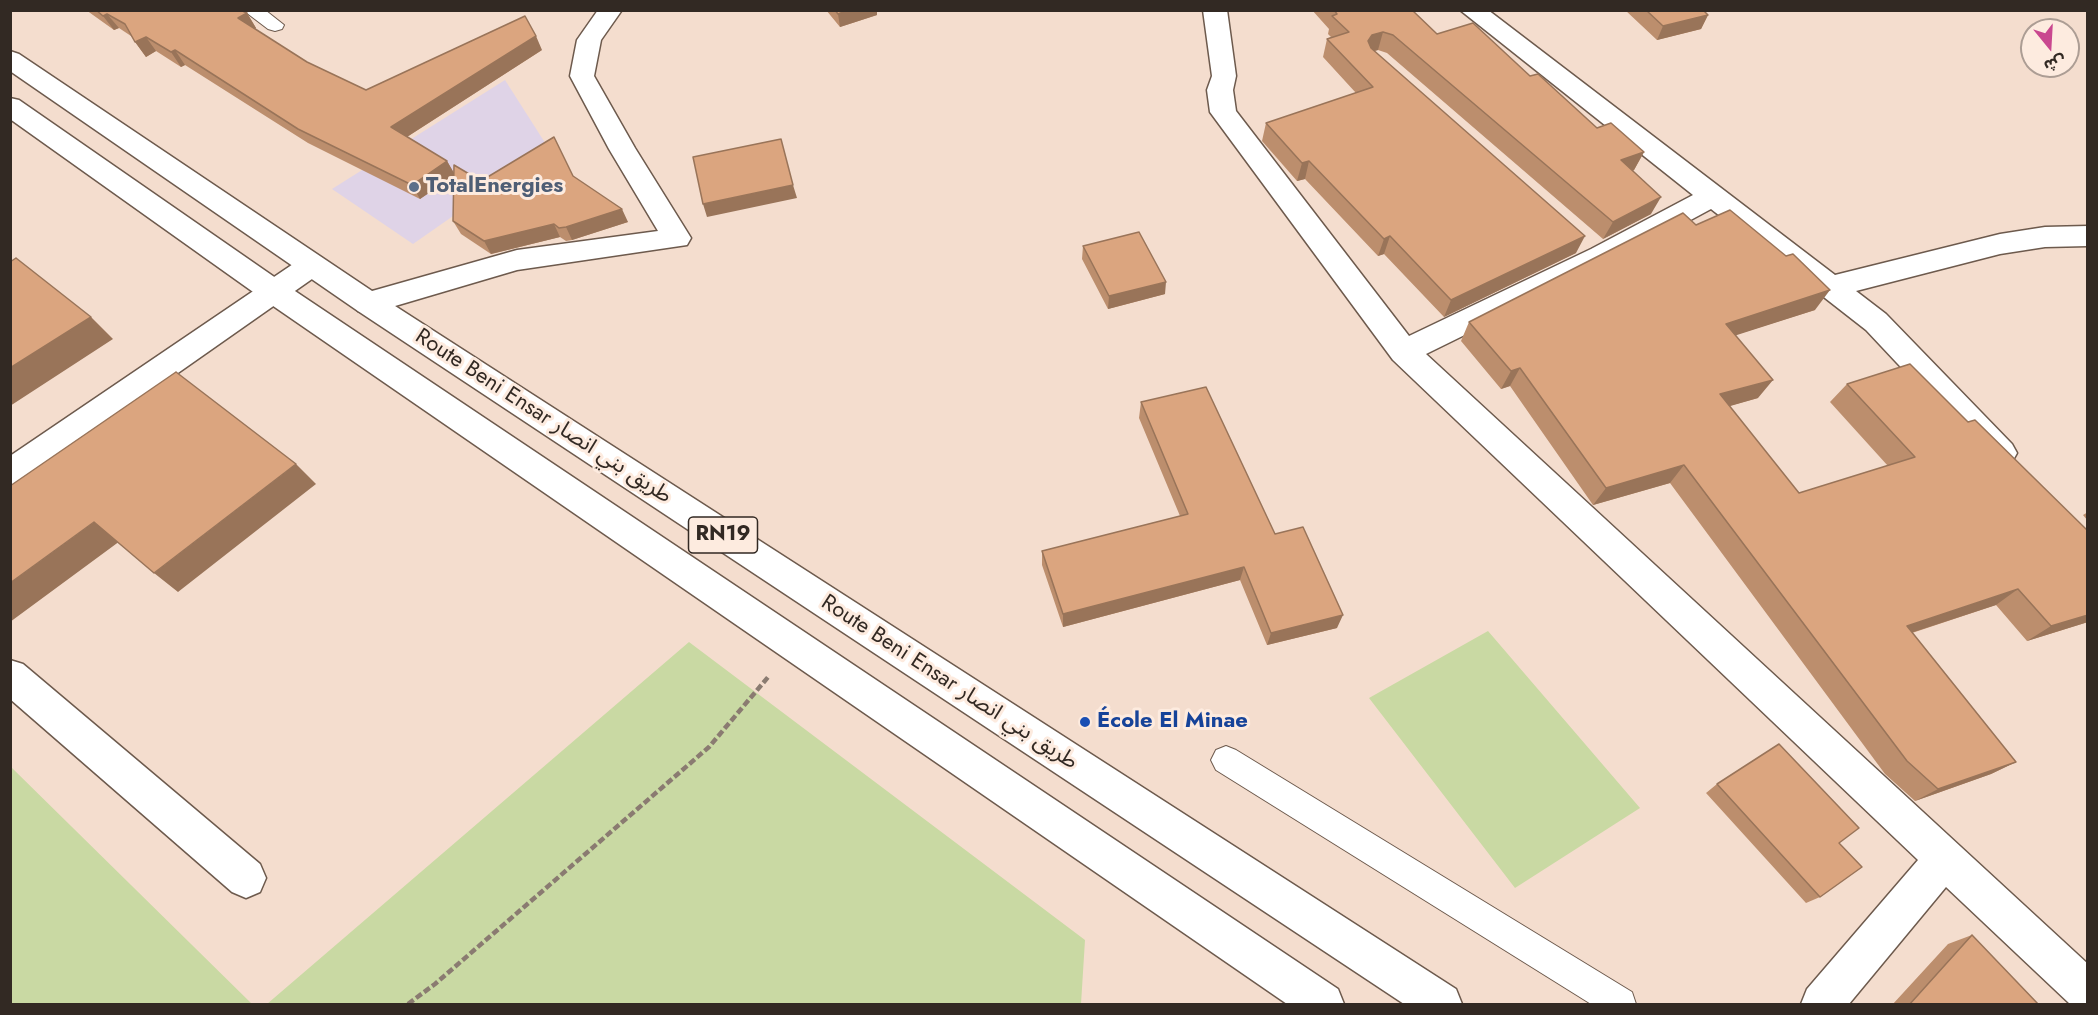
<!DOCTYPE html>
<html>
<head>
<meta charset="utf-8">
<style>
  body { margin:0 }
  #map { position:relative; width:2098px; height:1015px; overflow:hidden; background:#f4ddce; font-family:Jost,"Noto Sans Arabic",sans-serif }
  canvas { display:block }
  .frame { position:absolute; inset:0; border:12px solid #322923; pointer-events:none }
  .north { position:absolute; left:2020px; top:18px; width:60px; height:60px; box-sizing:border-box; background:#fdebdf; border:2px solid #ac9d94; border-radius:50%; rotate:162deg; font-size:16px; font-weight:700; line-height:24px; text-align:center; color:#322923 }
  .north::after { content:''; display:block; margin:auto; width:21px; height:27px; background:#c9478f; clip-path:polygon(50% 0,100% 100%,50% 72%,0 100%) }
</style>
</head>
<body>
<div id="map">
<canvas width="2098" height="1015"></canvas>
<div class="frame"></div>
<div class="north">ش</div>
</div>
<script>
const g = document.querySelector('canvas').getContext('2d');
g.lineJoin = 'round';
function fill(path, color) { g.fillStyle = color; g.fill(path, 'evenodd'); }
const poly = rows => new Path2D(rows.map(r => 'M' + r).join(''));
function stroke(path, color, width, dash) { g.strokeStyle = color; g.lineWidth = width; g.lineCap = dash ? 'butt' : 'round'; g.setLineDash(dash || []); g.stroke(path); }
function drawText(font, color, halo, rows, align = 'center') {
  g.font = font + ' Jost,"Noto Sans Arabic",sans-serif'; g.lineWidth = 6; g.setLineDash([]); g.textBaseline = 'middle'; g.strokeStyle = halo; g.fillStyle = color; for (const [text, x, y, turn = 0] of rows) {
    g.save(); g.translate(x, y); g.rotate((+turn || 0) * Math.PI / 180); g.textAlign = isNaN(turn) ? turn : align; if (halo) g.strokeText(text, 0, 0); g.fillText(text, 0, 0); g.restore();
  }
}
fill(poly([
  [505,80,549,149,413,244,332,189]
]), '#dfd3e7');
fill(poly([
  [1488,631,1640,808,1515,888,1369,698],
  [689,642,1085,940,1081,1004,267,1004],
  [11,767,252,1004,11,1004]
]), '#c9d9a3');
const lane = poly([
  [243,10,265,10,284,25,282,29,275,31,268,29,243,10],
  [1226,746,1236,750,1632,992,1636,1004,1591,1004,1216,770,1211,760,1216,750,1226,746]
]);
const street = poly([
  [598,10,622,10,601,40,594,76,635,148,691,238,687,245,517,270,368,314,358,311,353,303,358,295,517,250,658,231,609,149,570,76,577,40,598,10],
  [1203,10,1227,10,1236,76,1233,90,1236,111,1409,336,1591,249,1693,195,1460,10,1488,10,1835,275,2000,234,2045,227,2088,226,2088,246,2045,247,2000,254,1856,291,1886,314,2012,444,2017,453,2012,462,2001,466,1990,462,1866,330,1711,209,1611,263,1426,354,2088,964,2088,1004,2070,1004,1946,887,1849,1004,1801,1004,1807,989,1918,860,1393,360,1210,112,1207,90,1212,76,1203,10],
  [312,255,322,258,326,265,322,272,21,483,10,487,10,456,302,258,312,255],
  [10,660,23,664,260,864,266,878,260,892,246,898,232,892,10,699,10,660]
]);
const highway = poly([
  [10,51,19,54,378,295,1456,989,1462,1004,1404,1004,358,311,10,71,10,51],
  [10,98,19,100,283,283,1338,989,1344,1004,1287,1004,263,299,10,119,10,98]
]);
stroke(lane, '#6d5a4d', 2);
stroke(street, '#6d5a4d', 3);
stroke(highway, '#6d5a4d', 3);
stroke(poly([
  [408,1004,435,984,709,747,769,676]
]), '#8a7b71', 4.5, [7, 3]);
fill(lane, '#fff');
fill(street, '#fff');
fill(highway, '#fff');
fill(poly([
  [86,10,240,10,247,13,256,28,255,29,307,62,366,90,542,50,407,137,447,161,454,173,481,181,573,176,628,222,572,240,566,241,560,237,491,254,461,234,453,221,454,176,420,199,308,143,185,65,181,67,156,51,146,57,131,36,119,28,114,30],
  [826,10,877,10,877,15,840,27],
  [1312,10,1412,10,1437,34,1530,76,1597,128,1644,152,1634,170,1633,171,1651,214,1603,239,1387,53,1378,50,1374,51,1576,253,1444,317,1384,254,1378,256,1305,179,1297,181,1262,141,1266,123,1356,93,1323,57,1327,39,1331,37,1328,34,1329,29],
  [1625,10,1703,10,1708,15,1701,29,1657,40],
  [1696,225,1786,256,1815,310,1735,335,1758,398,1729,406,1799,493,1888,466,1830,402,1847,384,1968,422,2088,531,2088,622,2027,641,1996,605,1912,633,2016,762,1991,774,1915,801,1885,774,1670,483,1593,505,1510,386,1501,389,1461,341,1469,322],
  [1083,246,1165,294,1108,309,1082,259],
  [1141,402,1275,534,1337,628,1267,645,1240,580,1063,627,1042,565,1042,551,1180,516,1139,418],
  [2088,512,2088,521,2083,515],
  [1717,784,1839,843,1820,897,1806,903,1706,793],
  [1972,935,2039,1005,1892,1005,1948,944]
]), '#bc8e6d');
fill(poly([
  [848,10,877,10,877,15,840,27,838,14],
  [247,13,256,28,248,32,238,18],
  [107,14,119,28,114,30,103,16],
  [1708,15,1701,29,1657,40,1663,26],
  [1383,32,1378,50,1367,53,1368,41,1372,35],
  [536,36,542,50,399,142,391,127],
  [146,37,156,51,146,57,135,42],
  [175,50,185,65,181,67,171,52],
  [1644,152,1634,170,1612,178,1621,160],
  [447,161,455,175,420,199,412,185],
  [1309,161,1305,179,1297,181,1302,163],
  [793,185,797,198,707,217,703,204],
  [1661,197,1651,214,1603,239,1613,222],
  [622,209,628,222,572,240,566,227],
  [554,224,560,237,491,254,484,241],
  [1390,236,1384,254,1378,256,1384,239],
  [1585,236,1576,253,1444,317,1451,300],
  [1166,282,1165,294,1108,309,1109,296],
  [1830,290,1815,310,1712,343,1726,324],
  [91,317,113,339,10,406,10,368],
  [1520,368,1510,386,1501,389,1511,371],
  [1773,380,1758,398,1706,413,1720,394],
  [296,464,316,484,178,592,154,573],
  [1684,465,1670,483,1593,505,1606,488],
  [94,522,120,541,10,622,10,583],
  [1244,567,1240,580,1063,627,1063,614],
  [2018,589,1996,605,1886,641,1907,626],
  [1343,615,1337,628,1267,645,1271,633],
  [2088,615,2088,622,2027,641,2051,626],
  [2016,762,1991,774,1915,801,1938,789]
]), '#997459');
const building = poly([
  [96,10,240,10,247,13,238,18,307,62,366,90,525,16,536,36,391,127,447,161,412,185,298,129,175,50,171,52,146,37,135,42,125,24,107,14,103,16,96,10],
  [835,10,848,10,838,14,835,10],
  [1334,10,1412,10,1437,34,1473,23,1530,76,1538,74,1597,128,1611,123,1644,152,1621,160,1661,197,1613,222,1393,35,1383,32,1372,35,1368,41,1371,48,1585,236,1451,300,1390,236,1384,239,1309,161,1302,163,1266,123,1373,87,1327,39,1349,32,1332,16,1337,14,1334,10],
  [1646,10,1703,10,1708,15,1663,26,1646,10],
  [554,137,573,176,622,209,566,227,559,228,554,224,484,241,453,221,454,165,481,181,554,137],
  [781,139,793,185,703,204,693,157,781,139],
  [1730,210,1786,256,1793,254,1830,290,1726,324,1773,380,1720,394,1799,493,1915,457,1847,384,1910,364,1968,422,1975,420,2088,531,2088,615,2051,626,2018,589,1907,626,2016,762,1938,789,1907,761,1684,465,1606,488,1520,368,1511,371,1469,322,1683,213,1696,225,1730,210],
  [1139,232,1166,282,1109,296,1083,246,1139,232],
  [16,258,91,317,10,368,10,262,16,258],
  [176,372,296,464,154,573,94,522,10,583,10,486,176,372],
  [1206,387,1275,534,1303,527,1343,615,1271,633,1244,567,1063,614,1042,551,1188,514,1141,402,1206,387],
  [1779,744,1859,828,1839,843,1862,867,1820,897,1717,784,1779,744],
  [1972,935,2039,1005,1909,1005,1972,935]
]);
fill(building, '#dba57f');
stroke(building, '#997459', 1.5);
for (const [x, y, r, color] of [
  [414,187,6,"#5c6f8a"],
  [1085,722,6,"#1a4fb4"]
]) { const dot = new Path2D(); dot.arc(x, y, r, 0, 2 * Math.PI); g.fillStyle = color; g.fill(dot); stroke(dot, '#fdebdf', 2); }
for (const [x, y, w] of [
  [723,535,69]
]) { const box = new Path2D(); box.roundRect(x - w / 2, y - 18, w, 36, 4.5); g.fillStyle = '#fdebdf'; g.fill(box); stroke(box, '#322923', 1.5); }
drawText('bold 21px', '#322923', null, [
  ["RN19",723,535]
]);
drawText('bold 22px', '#4e5e75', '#fdebdf', [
  ["TotalEnergies",426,187]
], 'left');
drawText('22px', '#322923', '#fdebdf', [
  ["Route Beni Ensar طريق بني انصار",543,417,33],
  ["Route Beni Ensar طريق بني انصار",949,683,33]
]);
drawText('bold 22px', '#164399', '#fdebdf', [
  ["École El Minae",1097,722]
], 'left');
</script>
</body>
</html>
